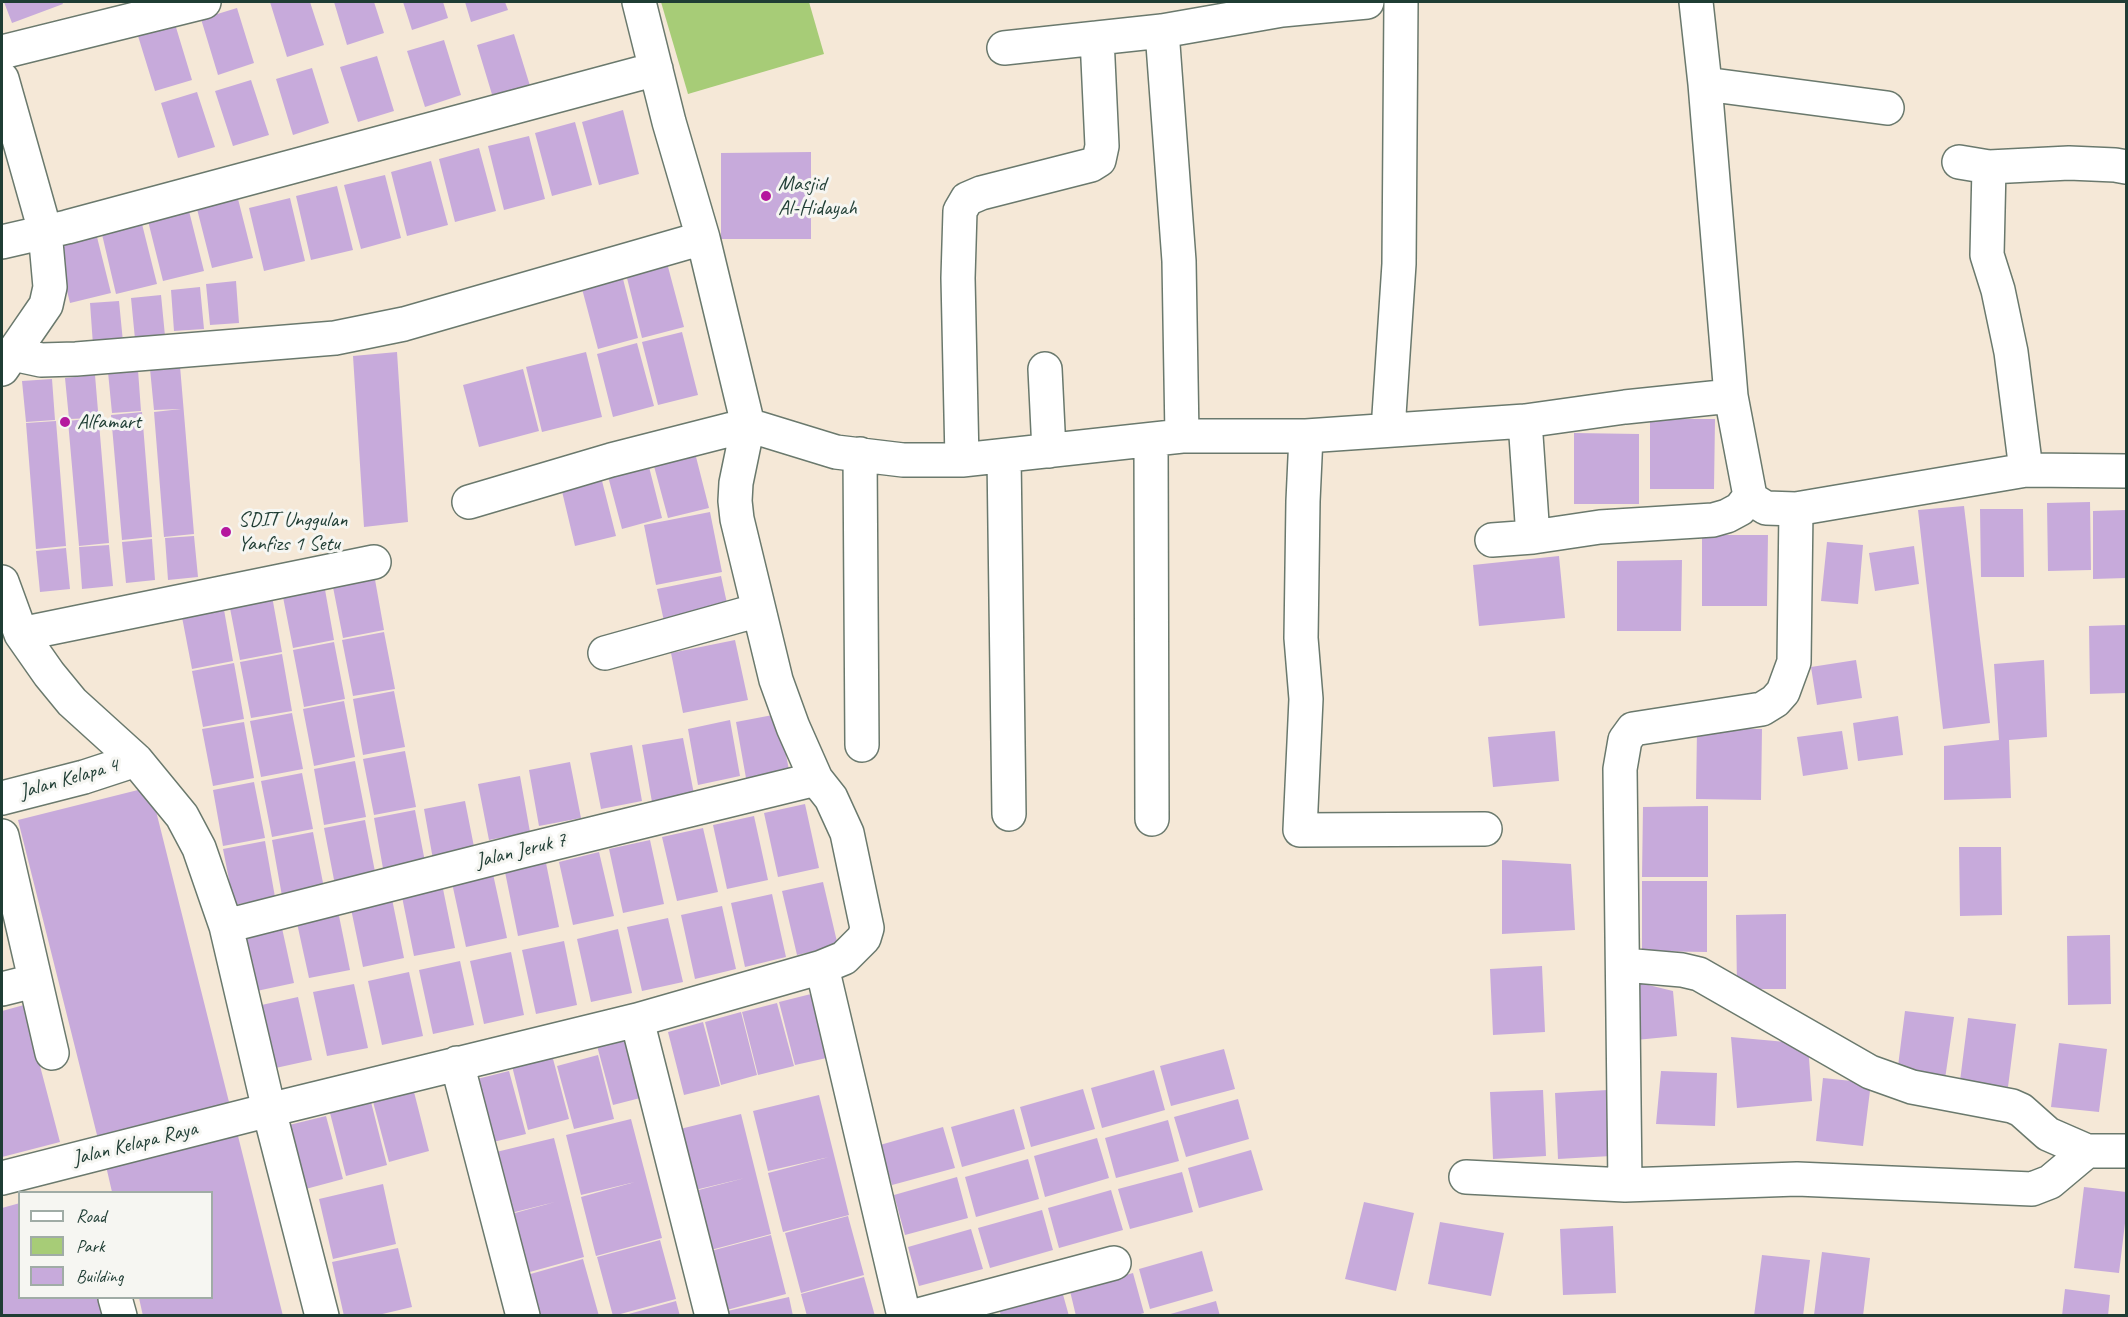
<!DOCTYPE html>
<html>
<head>
<meta charset="utf-8">
<style>
  body { margin:0 }
  #map { position:relative; width:2128px; height:1317px; overflow:hidden; background:#f5e8d7; font-family:Caveat,sans-serif }
  canvas { display:block }
  .frame { position:absolute; inset:0; border:3px solid #1f3d34; pointer-events:none }
  .legend { position:absolute; left:18px; top:1191px; width:195px; height:108px; box-sizing:border-box; background:#f6f6f2; border:2px solid #a0aca6; margin:0; padding:8px 10px; list-style:none; font-size:18px; color:#1f3d34 }
  .legend li { display:flex; align-items:center; gap:12px; height:30px }
  .legend b { width:30px; border:2px solid #a0aca6 }
</style>
</head>
<body>
<div id="map">
<canvas width="2128" height="1317"></canvas>
<div class="frame"></div>
<ul class="legend">
<li><b style="height:8px;background:#fff"></b>Road</li>
<li><b style="height:16px;background:#a7cc77"></b>Park</li>
<li><b style="height:16px;background:#c7aadb"></b>Building</li>
</ul>
</div>
<script>
const g = document.querySelector('canvas').getContext('2d');
g.lineJoin = 'round';
function fill(path, color) { g.fillStyle = color; g.fill(path, 'evenodd'); }
const poly = rows => new Path2D(rows.map(r => 'M' + r).join(''));
function stroke(path, color, width, dash) { g.strokeStyle = color; g.lineWidth = width; g.lineCap = dash ? 'butt' : 'round'; g.setLineDash(dash || []); g.stroke(path); }
function drawText(font, color, halo, rows, align = 'center') {
  g.font = font + ' Caveat,sans-serif'; g.lineWidth = 6; g.setLineDash([]); g.textBaseline = 'middle'; g.strokeStyle = halo; g.fillStyle = color; for (const [text, x, y, turn = 0] of rows) {
    g.save(); g.translate(x, y); g.rotate((+turn || 0) * Math.PI / 180); g.textAlign = isNaN(turn) ? turn : align; if (halo) g.strokeText(text, 0, 0); g.fillText(text, 0, 0); g.restore();
  }
}
fill(poly([
  [661,2,809,2,824,54,688,94]
]), '#a7cc77');
fill(poly([
  [4,2,62,2,63,4,12,23],
  [270,2,310,2,324,45,287,57],
  [334,2,374,2,384,33,347,45],
  [403,2,443,2,448,18,412,30],
  [465,2,505,2,508,10,471,22],
  [237,8,254,63,218,75,201,19],
  [175,24,192,80,155,91,138,36],
  [514,34,531,89,494,101,477,45],
  [444,40,461,95,425,107,407,51],
  [377,56,394,111,358,122,340,67],
  [312,68,329,123,293,135,276,79],
  [251,80,269,135,233,146,215,91],
  [197,92,215,147,178,158,161,103],
  [623,110,639,174,599,185,582,122],
  [575,122,592,185,552,196,535,133],
  [529,136,545,199,504,210,488,146],
  [479,148,496,211,455,222,439,159],
  [811,152,811,239,721,239,721,153],
  [431,161,448,225,407,236,391,172],
  [385,175,401,238,361,249,344,185],
  [337,186,353,250,311,260,296,196],
  [237,195,253,258,212,268,196,205],
  [290,198,305,261,264,271,249,208],
  [188,207,204,271,163,281,147,217],
  [141,220,157,284,116,294,101,230],
  [95,229,111,293,70,303,54,239],
  [667,263,684,327,642,338,626,274],
  [622,275,638,338,598,349,581,285],
  [236,281,239,323,210,325,206,284],
  [200,287,204,329,174,331,171,290],
  [161,295,165,336,135,339,131,298],
  [119,301,123,342,93,345,90,303],
  [682,332,698,395,658,405,642,342],
  [637,343,654,406,613,417,597,354],
  [397,352,408,522,364,527,353,356],
  [586,352,602,417,542,432,526,367],
  [180,366,194,534,164,537,154,412,181,409,154,410,150,369],
  [523,369,539,431,479,447,463,385],
  [138,370,141,411,112,413,108,372],
  [95,375,109,543,79,546,68,421,95,418,69,419,65,378],
  [52,379,55,420,26,422,22,381],
  [142,412,152,537,122,540,111,415],
  [1650,419,1715,419,1714,489,1650,489],
  [56,421,66,546,36,549,26,423],
  [1574,433,1639,434,1639,504,1574,504],
  [693,445,709,508,668,518,651,455],
  [646,455,662,518,622,529,605,465],
  [600,473,616,536,575,546,560,483],
  [2090,502,2091,570,2048,571,2047,503],
  [1964,506,1990,723,1943,729,1918,510],
  [1980,509,2023,509,2024,577,1981,577],
  [2126,510,2126,578,2093,579,2093,511],
  [710,512,722,572,656,585,644,525],
  [1702,535,1768,535,1767,606,1702,606],
  [194,536,198,577,168,580,165,538],
  [152,539,155,580,126,583,122,542],
  [1827,542,1863,545,1858,604,1821,601],
  [109,545,113,586,82,589,79,547],
  [1914,546,1919,584,1875,591,1869,553],
  [66,548,70,589,40,592,36,551],
  [1559,556,1565,618,1479,626,1473,565],
  [1682,560,1681,631,1617,631,1617,561],
  [374,574,384,630,343,638,332,582],
  [721,576,734,635,670,649,657,589],
  [324,584,334,640,293,648,282,592],
  [272,596,282,652,240,660,229,603],
  [223,604,233,661,192,669,181,612],
  [2126,625,2126,693,2090,694,2089,626],
  [384,632,395,689,353,696,342,640],
  [735,640,748,700,683,713,671,653],
  [334,642,345,699,304,707,293,650],
  [282,654,292,711,251,718,240,662],
  [1856,660,1862,698,1817,705,1811,667],
  [2044,660,2047,737,2009,740,2011,798,1944,800,1944,746,1999,740,1994,664],
  [234,663,244,719,203,727,192,671],
  [394,691,405,747,363,755,353,699],
  [344,701,355,757,314,766,303,709],
  [292,713,303,769,261,777,250,721],
  [778,714,789,770,746,778,736,722],
  [1898,716,1903,755,1858,761,1853,723],
  [730,720,740,776,698,785,688,729],
  [244,722,254,778,213,786,202,729],
  [1697,729,1762,729,1761,800,1696,799],
  [1555,731,1559,781,1493,787,1488,737],
  [1842,731,1848,769,1803,776,1797,737],
  [683,738,694,794,652,802,642,745],
  [632,745,642,801,601,809,590,753],
  [405,751,416,807,374,815,363,759],
  [355,761,366,817,324,825,314,769],
  [570,762,581,818,539,826,529,770],
  [302,773,313,829,272,837,261,781],
  [520,776,530,832,489,840,478,784],
  [254,782,265,838,223,846,213,790],
  [150,787,231,1110,99,1143,18,820],
  [465,801,476,857,434,865,424,809],
  [805,804,819,868,778,877,764,813],
  [1708,806,1708,877,1642,877,1643,807],
  [415,810,426,867,384,874,374,818],
  [754,816,768,880,727,889,713,825],
  [365,820,376,877,335,885,324,828],
  [703,828,718,892,677,901,662,837],
  [313,832,324,888,282,896,272,840],
  [650,840,664,904,623,913,609,849],
  [265,841,275,897,234,905,223,849],
  [1959,847,2001,847,2002,915,1960,916],
  [599,852,614,916,573,925,559,862],
  [1502,860,1571,864,1575,930,1502,934],
  [546,863,559,927,518,936,505,872],
  [493,874,507,938,466,947,452,883],
  [1642,881,1707,881,1707,952,1642,951],
  [823,882,838,946,797,955,782,891],
  [442,884,455,948,414,956,401,892],
  [391,894,404,958,363,967,350,904],
  [772,894,786,957,745,967,731,903],
  [337,906,350,970,309,978,295,914],
  [722,906,736,969,695,979,681,915],
  [1786,914,1786,989,1737,989,1736,915],
  [668,918,683,982,642,991,627,927],
  [280,919,294,983,252,992,239,928],
  [618,929,632,993,591,1002,577,939],
  [2110,935,2111,1004,2068,1005,2067,936],
  [564,941,577,1005,536,1014,522,950],
  [511,952,524,1015,484,1024,470,961],
  [460,961,474,1025,433,1034,419,970],
  [1542,966,1545,1032,1493,1035,1490,969],
  [409,972,423,1036,382,1045,368,981],
  [1628,980,1673,991,1677,1036,1636,1040],
  [354,984,368,1048,327,1056,313,992],
  [815,993,831,1057,795,1065,779,1002],
  [298,997,312,1060,271,1069,257,1006],
  [777,1003,794,1066,758,1075,742,1012],
  [24,1005,60,1142,2,1157,2,1011],
  [1905,1011,1954,1017,1945,1079,1897,1074],
  [741,1012,757,1075,721,1085,705,1022],
  [1968,1018,2016,1024,2008,1087,1960,1081],
  [703,1022,720,1086,684,1095,668,1032],
  [632,1033,648,1096,613,1105,596,1042],
  [1731,1037,1808,1044,1812,1101,1737,1108],
  [2059,1043,2107,1049,2099,1112,2051,1107],
  [1224,1049,1235,1089,1171,1106,1160,1066],
  [552,1055,569,1119,528,1130,512,1066],
  [598,1055,614,1119,574,1129,557,1066],
  [1154,1070,1165,1110,1102,1128,1091,1088],
  [509,1071,526,1134,485,1144,469,1081],
  [1661,1071,1717,1073,1715,1126,1656,1124],
  [1823,1078,1871,1083,1863,1146,1816,1141],
  [413,1088,429,1151,389,1162,372,1098],
  [1083,1089,1095,1129,1031,1147,1020,1107],
  [1543,1090,1546,1156,1493,1159,1490,1092],
  [1608,1090,1611,1156,1558,1159,1555,1093],
  [819,1095,849,1215,783,1232,768,1173,829,1157,768,1171,753,1111],
  [1238,1099,1249,1139,1186,1157,1174,1117],
  [371,1102,387,1165,346,1176,330,1113],
  [1014,1109,1025,1149,962,1167,951,1127],
  [741,1114,771,1234,707,1251,691,1192,745,1178,691,1191,676,1130],
  [326,1116,343,1179,302,1190,285,1126],
  [631,1119,662,1238,596,1256,581,1197,635,1182,581,1195,566,1135],
  [1168,1120,1179,1161,1116,1178,1105,1138],
  [943,1127,955,1168,892,1185,880,1145],
  [237,1132,283,1316,143,1316,139,1298,212,1298,212,1192,112,1192,106,1166],
  [554,1138,584,1257,519,1275,504,1216,555,1202,503,1215,488,1154],
  [1097,1138,1109,1178,1045,1197,1034,1156],
  [1251,1150,1263,1190,1199,1208,1188,1168],
  [1028,1159,1039,1199,976,1217,965,1177],
  [1182,1172,1193,1212,1130,1229,1118,1189],
  [957,1177,968,1218,905,1235,894,1195],
  [383,1184,396,1244,333,1259,319,1199],
  [2084,1187,2126,1192,2126,1215,2119,1273,2074,1268],
  [1111,1190,1123,1230,1059,1248,1048,1208],
  [1364,1202,1414,1213,1396,1291,1345,1279],
  [20,1203,20,1298,106,1298,111,1316,2,1316,2,1208],
  [1042,1210,1053,1250,990,1268,978,1228],
  [848,1216,864,1275,801,1293,785,1233],
  [1440,1222,1504,1233,1491,1296,1428,1284],
  [1613,1226,1616,1293,1563,1295,1560,1229],
  [971,1229,983,1269,919,1286,908,1247],
  [771,1235,786,1294,723,1311,707,1252],
  [660,1240,676,1299,613,1316,597,1257],
  [398,1248,412,1307,374,1316,344,1316,332,1262],
  [1202,1251,1213,1291,1150,1309,1139,1269],
  [1822,1252,1870,1258,1863,1316,1814,1315],
  [1762,1255,1810,1260,1803,1316,1754,1316],
  [583,1259,599,1316,530,1316,520,1277],
  [1133,1273,1144,1313,1134,1316,1076,1316,1070,1291],
  [864,1277,875,1316,807,1316,801,1294],
  [2065,1289,2110,1295,2108,1316,2062,1316],
  [1062,1291,1069,1316,1001,1316,999,1309],
  [789,1297,793,1316,724,1316,723,1312],
  [676,1301,680,1316,625,1316,625,1315],
  [1216,1301,1220,1316,1167,1316,1167,1315]
]), '#c7aadb');
const minor = poly([
  [1696,2,1705,84,1731,396,1750,496,1753,500,1766,508,1796,509,2026,470,2126,471],
  [1162,31,1179,261,1182,436],
  [1004,48,1097,38],
  [2,52,204,2],
  [2,79,45,231,50,287,46,305,2,369],
  [1705,84,1887,108],
  [1959,162,1989,167,1987,255,1998,290,2011,352,2026,470],
  [1989,167,2069,163,2115,165,2126,167],
  [2,242,67,227,656,69],
  [13,354,41,360,76,359,335,338,404,324,703,238],
  [1045,369,1049,451],
  [1525,421,1533,537],
  [1388,430,1399,264,1401,2],
  [1306,436,1303,501,1301,638,1306,699,1300,830,1485,829],
  [1151,440,1152,819],
  [860,454,862,745],
  [1004,456,1009,814],
  [962,460,958,278,960,211,967,199,981,193,1091,165,1099,160,1102,146,1097,38,1162,31,1282,10,1367,2],
  [469,502,611,460,748,425,836,452,903,460,962,460,1182,436,1306,436,1525,421,1625,407,1731,396],
  [1492,540,1533,537,1600,527,1713,520,1727,516,1740,509,1750,496],
  [2,582,21,634,49,674,72,702,136,760,182,816,199,848,226,926,269,1110,322,1316],
  [21,634,374,562],
  [605,653,759,610],
  [2,798,84,777,136,760],
  [2,836,52,1053],
  [226,926,518,852,816,779],
  [1624,965,1682,970,1699,974,1870,1072,1912,1087,2012,1106,2021,1110,2048,1134,2087,1151],
  [822,967,904,1316],
  [2,989,34,981],
  [637,1020,712,1316],
  [457,1063,523,1316],
  [1466,1177,1625,1185,1797,1179,2032,1189,2050,1182,2087,1151,2126,1151],
  [2,1178,269,1110,637,1020,822,967,844,958,864,938,867,928,847,833,831,798,816,779,793,727,776,680,753,585,737,519,735,501,736,483,748,425,703,238,669,122,639,2],
  [1625,1185,1620,769,1625,740,1633,729,1762,709,1775,701,1783,692,1794,662,1796,509],
  [115,1298,120,1316],
  [915,1316,1114,1263]
]);
stroke(minor, '#6a796d', 36);
stroke(minor, '#fff', 33);
for (const [x, y, r, color] of [
  [766,196,6,"#b5179e"],
  [65,422,6,"#b5179e"],
  [226,532,6,"#b5179e"]
]) { const dot = new Path2D(); dot.arc(x, y, r, 0, 2 * Math.PI); g.fillStyle = color; g.fill(dot); stroke(dot, '#f6f6f2', 2); }
drawText('21px', '#1f3d34', '#f6f6f2', [
  ["Masjid",778,184],
  ["Al-Hidayah",778,208],
  ["Alfamart",77,422],
  ["SDIT Unggulan",238,520],
  ["Yanfizs 1 Setu",238,544]
], 'left');
drawText('21px', '#1f3d34', '#f6f6f2', [
  ["Jalan Kelapa 4",69,779,-16],
  ["Jalan Jeruk 7",521,851,-14],
  ["Jalan Kelapa Raya",135,1144,-14]
]);
</script>
</body>
</html>
